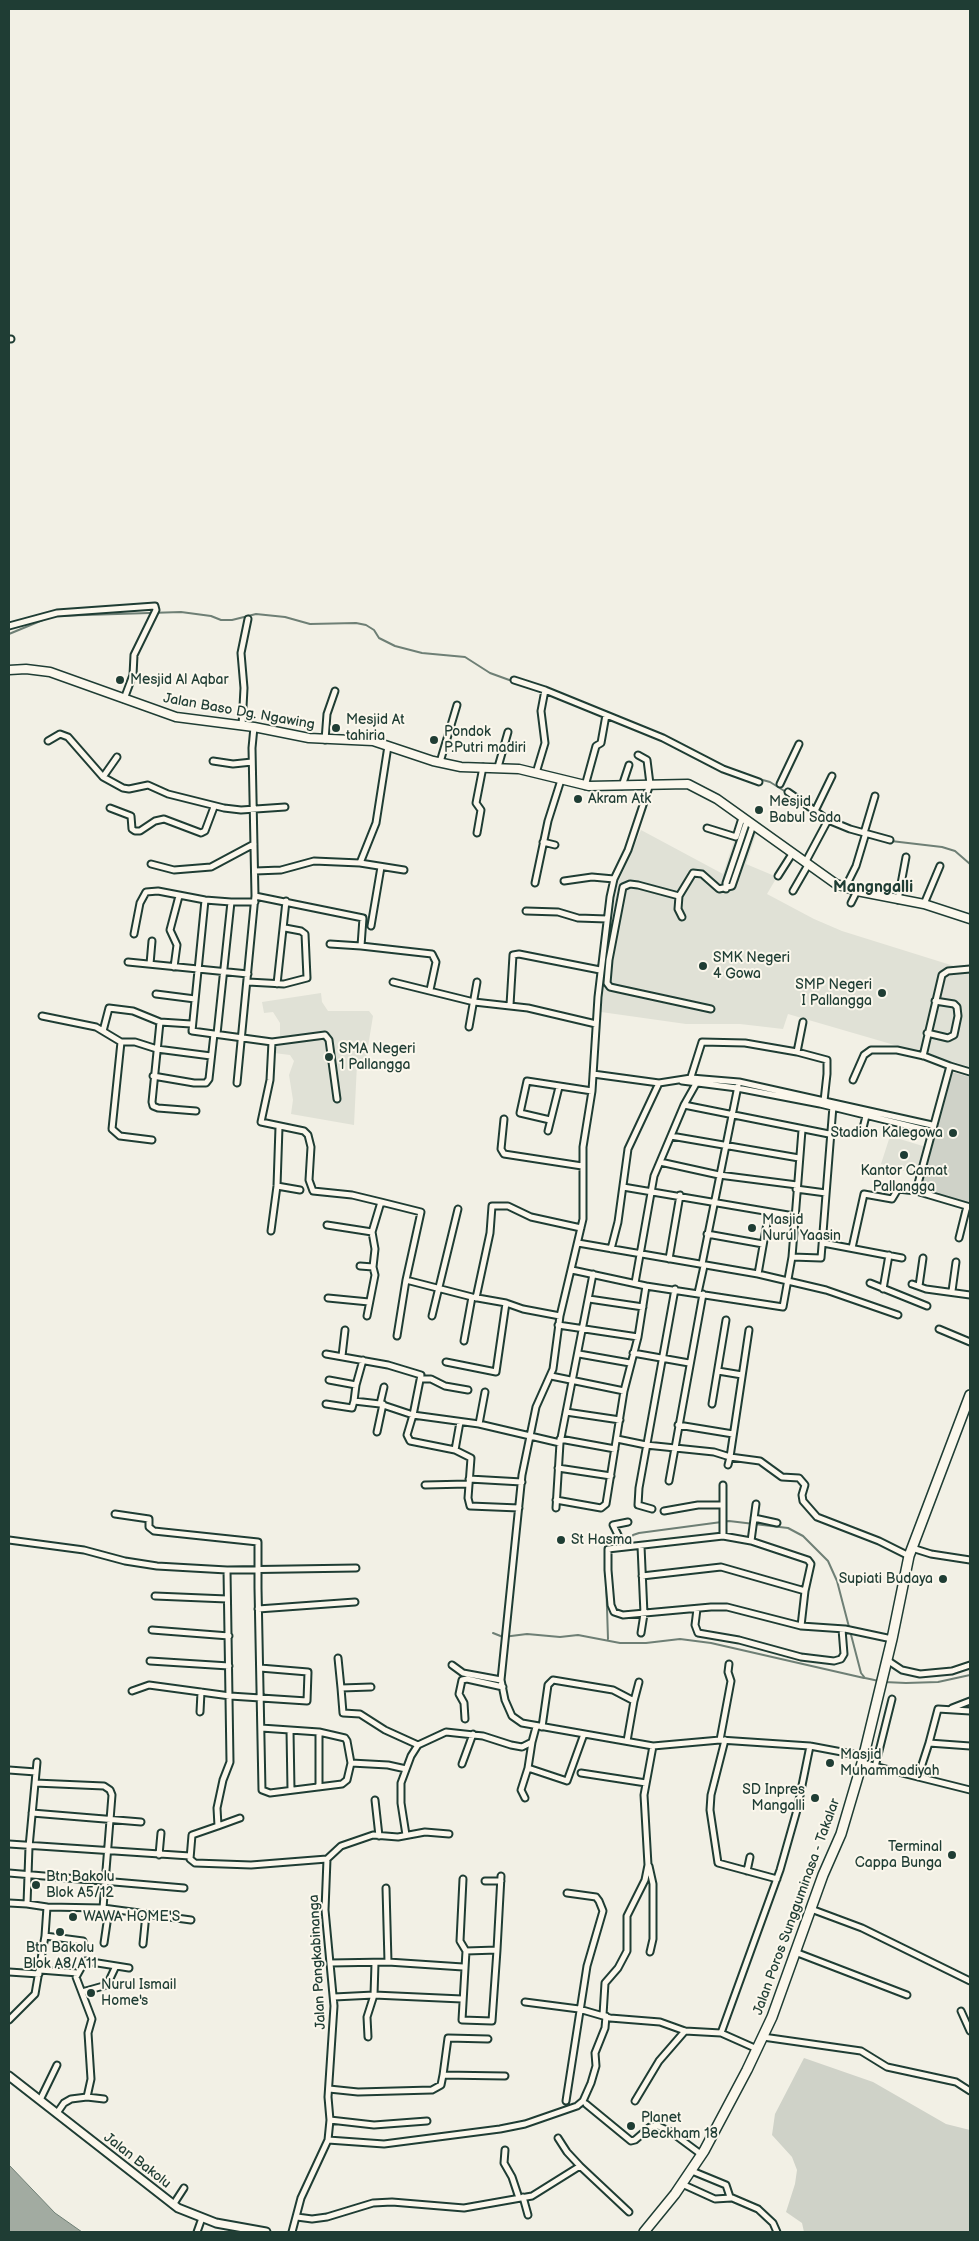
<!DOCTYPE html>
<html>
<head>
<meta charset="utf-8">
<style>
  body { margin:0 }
  #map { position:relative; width:979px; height:2241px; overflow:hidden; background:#f2f0e5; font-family:"Balsamiq Sans",sans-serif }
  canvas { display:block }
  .frame { position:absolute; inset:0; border:10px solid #1f3d34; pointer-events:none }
</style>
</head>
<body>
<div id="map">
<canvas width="979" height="2241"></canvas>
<div class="frame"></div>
</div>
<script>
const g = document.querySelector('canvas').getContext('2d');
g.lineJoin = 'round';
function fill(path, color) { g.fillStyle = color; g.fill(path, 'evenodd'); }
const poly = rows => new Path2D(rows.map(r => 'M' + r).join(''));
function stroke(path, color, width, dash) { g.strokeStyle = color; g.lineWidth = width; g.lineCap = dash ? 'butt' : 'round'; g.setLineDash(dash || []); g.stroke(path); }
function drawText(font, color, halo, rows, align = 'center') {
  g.font = font + ' "Balsamiq Sans",sans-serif'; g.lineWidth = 4; g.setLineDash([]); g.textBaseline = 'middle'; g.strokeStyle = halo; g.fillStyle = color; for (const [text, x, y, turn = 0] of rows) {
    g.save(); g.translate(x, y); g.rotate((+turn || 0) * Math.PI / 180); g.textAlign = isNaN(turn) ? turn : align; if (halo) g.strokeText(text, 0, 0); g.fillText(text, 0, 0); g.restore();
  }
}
fill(poly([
  [741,819,757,831,746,864,777,877,767,894,814,919,842,931,970,971,970,1067,788,1014,783,1029,740,1024,686,1024,601,1012,611,916,618,883,641,830,723,874],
  [321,993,322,1002,328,1011,369,1011,373,1016,366,1059,357,1064,354,1125,291,1114,293,1100,289,1075,294,1061,290,1055,274,1053,275,1037,280,1037,280,1023,273,1012,264,1013,262,1002],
  [890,1136,926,1147,918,1175,881,1164]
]), '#e0e1d6');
fill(poly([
  [952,1072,970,1077,970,1204,921,1189],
  [804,2058,873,2082,946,2124,970,2130,970,2232,804,2232,802,2223,786,2212,795,2184,797,2170,792,2157,772,2135,775,2114]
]), '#cfd2c8');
const water = poly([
  [9,2165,55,2213,82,2232,9,2232,9,2165]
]);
fill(water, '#a2aba1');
stroke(water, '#6e7f75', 1);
stroke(poly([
  [54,616,181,612,211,616,221,620,232,620,256,614,285,617,310,624,356,623,366,625,374,630,379,638,395,646,422,653,465,657,490,673,512,681],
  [9,634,50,617],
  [522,685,557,697],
  [577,706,605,717],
  [752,777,770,782,786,792],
  [795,800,808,809],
  [891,841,942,847,955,851,970,864],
  [607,1547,628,1543,633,1535,639,1533,729,1521,788,1528,803,1536,828,1561,837,1581,861,1673,865,1678,879,1681],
  [606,1577,608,1639],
  [493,1633,503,1637,527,1634,560,1637,578,1635,620,1643,646,1643,680,1639,711,1643,864,1678],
  [884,1682,906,1683,938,1682,970,1675]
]), '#6e7f75', 2);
const minor = poly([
  [9,339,11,339],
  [9,626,57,613,155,606,156,610,134,655,133,675,124,699],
  [514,680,545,690],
  [242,726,244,688,241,653,248,619],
  [325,740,327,714,335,691],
  [48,741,60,734,68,737,103,777,123,788,129,789,148,785,168,794,224,808,241,810,285,807],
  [638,755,647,760,650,784,628,850,614,879,610,897,598,997,592,1091,583,1147,583,1219,560,1316,553,1369,536,1407,522,1475,501,1680,505,1700,512,1716,522,1723,653,1746,720,1740,810,1746,863,1756],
  [213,761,233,764,252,762],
  [440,762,457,705],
  [498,767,508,732],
  [536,773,545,743,541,711,545,690,663,738,723,769,759,782],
  [103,777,117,757],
  [780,784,799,744],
  [585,786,596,746,601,743,606,715],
  [622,786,629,765],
  [788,792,828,820],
  [110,808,131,816,132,829,135,831,140,831,155,821,164,819,201,833,205,831,214,807],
  [815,811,832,776],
  [707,828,736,837,742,818],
  [477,833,481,810,476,803,483,767],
  [864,833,875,796],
  [543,842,555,845],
  [360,863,404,870],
  [805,863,828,820,850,829,890,840],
  [151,864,174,870,211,867,254,844],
  [255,871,281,870,314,861,360,863,376,823,388,746],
  [778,876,792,854],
  [564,881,592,877,614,879],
  [535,883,548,821,561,780],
  [845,888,856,866,865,836],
  [726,889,726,883,747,821],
  [793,891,808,865],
  [255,896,363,918,361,946,330,944],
  [679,896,638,885,630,884,623,887,609,960,607,983,610,987,619,989,711,1009],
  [205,900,192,1031,272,1042,325,1035,329,1040,337,1099],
  [898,900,906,857],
  [851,903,857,891],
  [924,904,940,866],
  [526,911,558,912,578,918,607,919],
  [682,917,678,909,679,896,693,873,702,874,719,889,732,886,753,825],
  [371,926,381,867],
  [134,934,140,903,146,892,158,891,205,900,231,902],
  [361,946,432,954,436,962,430,990],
  [128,962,248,974],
  [150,964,152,941],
  [174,967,177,945,170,930,179,896],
  [248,982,284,984,307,978,305,934,301,931,285,928],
  [393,982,474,1002,528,1008,596,1024],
  [277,984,286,901],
  [156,994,195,999],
  [510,1005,513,955,519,954,600,970],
  [42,1016,96,1027,121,1042],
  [191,1024,160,1022,152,1102,153,1106,158,1108,196,1111],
  [469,1027,477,982],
  [103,1031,109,1008,133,1011,160,1022],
  [927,1033,948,1038,954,1035,958,1016,957,1007,954,1004,935,1001],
  [217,1034,231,902,255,902],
  [272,1042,270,1080,261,1122,304,1131,308,1135,311,1147,309,1180,313,1191,352,1195,381,1202],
  [797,1052,803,1022],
  [923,1056,942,975,948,971,970,969],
  [950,1066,970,1072],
  [593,1074,659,1083,691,1078,739,1082,932,1125],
  [153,1076,194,1083,206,1083,209,1079,214,1034],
  [690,1080,702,1042,745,1043,797,1052,827,1060,827,1074,824,1101,821,1103],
  [853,1080,864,1055,871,1050,897,1050,924,1056,950,1066,916,1191,970,1207],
  [682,1081,737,1088,820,1104,930,1131],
  [237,1083,255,896,252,748,254,727],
  [684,1105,829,1134],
  [504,1119,501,1149,504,1154,582,1166],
  [550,1120,520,1113,527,1081,592,1091],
  [548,1131,559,1087],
  [862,1132,866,1116],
  [671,1136,799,1158],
  [152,1140,120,1136,112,1129,121,1042,135,1042,157,1049,211,1056],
  [660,1162,719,1175,797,1185],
  [277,1186,300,1190],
  [623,1187,794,1216],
  [796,1189,826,1193],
  [327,1225,372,1232],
  [271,1231,277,1186,279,1127],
  [707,1234,763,1244],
  [959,1238,967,1206],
  [578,1243,758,1274,826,1290,898,1315],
  [823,1243,902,1258],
  [852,1248,864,1194,892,1199,898,1189,916,1191],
  [611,1249,618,1222,628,1149,659,1083],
  [792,1257,821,1258,833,1106],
  [669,1259,680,1195],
  [702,1264,738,1086],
  [360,1266,373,1267],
  [758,1274,769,1212],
  [635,1283,654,1176,684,1105,697,1082],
  [870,1283,927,1306],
  [912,1284,926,1289,970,1295],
  [646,1286,783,1307,792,1257,802,1130],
  [919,1286,923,1258],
  [883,1289,889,1255],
  [952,1291,956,1262],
  [698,1293,704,1266],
  [328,1298,369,1302],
  [476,1298,490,1233,492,1206,508,1206,531,1217,581,1228],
  [589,1299,643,1307],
  [367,1316,375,1275,373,1267,375,1249,372,1232,381,1202,421,1212,406,1280,472,1297,506,1303,523,1309,560,1316],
  [432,1316,458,1209],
  [558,1325,638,1337],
  [939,1329,970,1342],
  [749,1330,730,1457,760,1461,782,1477,799,1478,805,1485,802,1495,803,1501,817,1517,879,1541,909,1556],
  [397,1336,406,1280],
  [464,1341,472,1297],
  [633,1353,689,1363],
  [326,1354,388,1365,421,1375,413,1415,407,1435,410,1441,455,1450,460,1422],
  [579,1354,630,1363],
  [342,1356,345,1330],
  [363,1360,356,1385,354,1401,380,1404,413,1415,479,1424,560,1443],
  [446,1362,496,1372,506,1303],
  [718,1371,742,1375],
  [551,1376,624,1391],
  [422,1379,431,1379,445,1386,468,1390],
  [329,1380,356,1385],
  [326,1404,352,1408,354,1401],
  [380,1404,384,1387],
  [712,1404,726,1320],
  [566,1412,620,1420],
  [479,1424,485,1392],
  [678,1425,733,1434],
  [377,1432,383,1404],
  [560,1439,615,1449],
  [617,1439,646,1445,714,1452,730,1457,728,1465],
  [455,1450,471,1458,468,1498,470,1506,519,1508],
  [558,1468,611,1476],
  [469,1479,522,1482],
  [669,1481,703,1294],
  [425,1485,468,1484],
  [556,1500,601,1508,606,1504,624,1391,638,1337,646,1286,572,1270],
  [556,1508,560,1443,593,1274],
  [652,1509,638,1505,639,1488,675,1289],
  [664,1511,698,1505,723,1505],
  [115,1514,149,1519,149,1527,154,1531,258,1542,258,1588,262,1790,270,1793,342,1784,347,1780,351,1763,347,1741,345,1738,319,1732,261,1728],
  [754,1518,777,1523],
  [723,1536,723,1485],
  [9,1540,84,1550,125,1561,157,1566,227,1570,356,1568],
  [751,1541,756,1504],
  [623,1545,613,1525,628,1522],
  [641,1546,644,1614,641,1633],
  [912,1548,931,1554,970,1560],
  [227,1570,230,1762,223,1780,217,1808,218,1826,192,1835,190,1859,195,1863,251,1865,327,1859],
  [642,1576,721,1567,805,1591],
  [155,1596,227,1599],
  [258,1609,355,1602],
  [697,1609,695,1625,698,1633,739,1640,801,1657,834,1661,841,1659,844,1654,842,1629],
  [801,1626,805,1591,811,1564,808,1560,751,1541,723,1536,608,1549,608,1570,611,1605,614,1612,623,1615,711,1607,727,1607,801,1626,845,1629,892,1639],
  [152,1630,229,1636],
  [338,1658,341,1688,371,1687],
  [887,1660,902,1670,920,1674,952,1671,970,1665],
  [150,1661,229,1666],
  [452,1665,463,1673,501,1680],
  [341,1688,343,1713,360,1714,385,1730,418,1745],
  [132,1691,149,1685,230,1696,307,1701,308,1672,260,1668],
  [634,1701,639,1682],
  [952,1708,970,1701],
  [970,1711,938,1709,929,1743,970,1746],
  [200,1712,201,1692],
  [465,1719,464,1703,459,1694,462,1680,467,1679,503,1687],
  [542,1727,548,1685,553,1680,613,1690,634,1701,627,1741],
  [290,1730,291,1790],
  [319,1732,319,1787],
  [720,1740,731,1681,728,1672,729,1664],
  [725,1740,711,1795,710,1810,718,1863,777,1879],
  [532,1742,528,1768,567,1781,584,1734],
  [351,1763,388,1765,406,1769],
  [862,1763,970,1790],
  [462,1764,473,1734],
  [875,1767,892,1699],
  [9,1770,36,1772],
  [581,1773,646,1783],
  [918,1777,929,1743],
  [35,1783,104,1786,110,1790,112,1795,103,1908,47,1907],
  [525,1798,521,1790,528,1768],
  [375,1800,379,1836],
  [32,1813,141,1822],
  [218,1826,240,1818],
  [406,1835,401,1803,401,1783,411,1756,418,1745,446,1732,483,1736,511,1745,522,1747,532,1742,536,1727],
  [9,1844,190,1856],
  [159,1855,161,1833],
  [649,1866,653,1884,653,1939,650,1952],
  [747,1871,750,1857],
  [9,1873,184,1888],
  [463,1879,460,1941,466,1951],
  [485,1881,501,1881],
  [386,1888,388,1962],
  [9,1903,27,1904],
  [103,1908,191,1920],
  [811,1909,862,1928,970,1981],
  [45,1936,83,1941],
  [104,1943,109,1909],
  [143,1944,146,1914],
  [497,1950,466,1951,462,2020,492,2021,497,1950,501,1876],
  [795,1952,907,1995],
  [330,1963,388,1962,463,1967],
  [40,1970,78,1973],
  [9,1972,39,1974],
  [82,1992,107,1985,115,1968],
  [334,1997,374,1995,462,1999],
  [525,2002,579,2009,610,2018,660,2022,685,2031,721,2033,780,1870,797,1810,810,1746],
  [961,2011,970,2031],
  [603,2015,605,1983,618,1968,627,1951,627,1916,645,1880,648,1865,644,1795,653,1746],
  [9,2020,35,1994,45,1936,47,1907,27,1904,29,1847,37,1762],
  [721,2033,757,2049],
  [368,2037,367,2017,374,1995,375,1963],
  [763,2037,861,2051,887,2067,956,2082,970,2091],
  [443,2075,448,2038,488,2039],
  [329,2089,358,2092,432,2090,441,2085,443,2075,505,2076],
  [87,2097,91,2079,88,2033,92,2019,76,1977,85,1961,129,1968],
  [40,2100,57,2065],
  [566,2101,587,1966,603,1911,599,1901,596,1897,567,1893],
  [635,2101,659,2061,685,2031],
  [586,2104,631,2141,635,2140,650,2127,656,2125,671,2132,702,2155],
  [57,2113,64,2103,71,2099,87,2097,104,2099],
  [330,2120,374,2125,427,2121],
  [558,2138,567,2152,580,2166],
  [328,2140,384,2144,500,2129,525,2124,577,2106,583,2101,591,2083,596,2066,595,2053,605,2028,606,2016],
  [505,2150,504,2163,512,2177,519,2198],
  [692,2171,726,2185,730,2197,758,2209,773,2223,777,2232],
  [682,2184,715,2199,731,2198],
  [523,2197,528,2215],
  [173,2205,184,2188],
  [297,2217,312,2219,327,2217,373,2203,392,2202,464,2208,532,2196,580,2166,629,2212],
  [197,2232,202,2218],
  [292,2232,301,2198,328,2140,330,2120,328,2097,334,2006,325,1910,327,1859,341,1846,373,1835,398,1837,425,1832,449,1834]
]);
const secondary = poly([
  [9,2076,178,2208,216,2223,266,2232]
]);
const primary = poly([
  [9,670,26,669,50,672,176,717,254,727,309,738,373,741,433,761,461,767,519,769,589,786,688,784,717,799,836,884,857,891,924,904,970,919]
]);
const trunk = poly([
  [644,2232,675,2194,704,2151,747,2070,772,2017,823,1875,841,1834,862,1763,892,1639,909,1556,970,1395]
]);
stroke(minor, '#1f3d34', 9);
stroke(secondary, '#1f3d34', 11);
stroke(primary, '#1f3d34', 11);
stroke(trunk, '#1f3d34', 12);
stroke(minor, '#fbf7ec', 5);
stroke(secondary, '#fbf7ec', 7);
stroke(primary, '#fbf7ec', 8);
stroke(trunk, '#fbf7ec', 9);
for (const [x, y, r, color] of [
  [120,680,5,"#1f3d34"],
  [336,728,5,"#1f3d34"],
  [434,740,5,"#1f3d34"],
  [578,799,5,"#1f3d34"],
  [759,810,5,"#1f3d34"],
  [703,966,5,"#1f3d34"],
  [882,993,5,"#1f3d34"],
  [329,1057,5,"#1f3d34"],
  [953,1133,5,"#1f3d34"],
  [904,1155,5,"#1f3d34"],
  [752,1228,5,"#1f3d34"],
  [561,1540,5,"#1f3d34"],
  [943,1579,5,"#1f3d34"],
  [830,1763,5,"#1f3d34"],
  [815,1798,5,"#1f3d34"],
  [952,1855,5,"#1f3d34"],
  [36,1885,5,"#1f3d34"],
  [73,1917,5,"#1f3d34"],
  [60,1932,5,"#1f3d34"],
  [91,1993,5,"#1f3d34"],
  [631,2126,5,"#1f3d34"]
]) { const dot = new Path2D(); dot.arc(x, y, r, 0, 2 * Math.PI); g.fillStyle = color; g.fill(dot); stroke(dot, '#fbf7ec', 2); }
drawText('14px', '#1f3d34', '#fbf7ec', [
  ["Mesjid Al Aqbar",130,680],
  ["Mesjid At",346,720],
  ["tahiria",346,736],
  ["Pondok",444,732],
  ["P.Putri madiri",444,748],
  ["Akram Atk",588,799],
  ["Mesjid",769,802],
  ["Babul Sada",769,818],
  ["SMK Negeri",713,958],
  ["4 Gowa",713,974],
  ["SMP Negeri",872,985,"right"],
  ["I Pallangga",872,1001,"right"],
  ["SMA Negeri",339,1049],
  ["1 Pallangga",339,1065],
  ["Stadion Kalegowa",943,1133,"right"],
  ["Kantor Camat",904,1171,"center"],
  ["Pallangga",904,1187,"center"],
  ["Masjid",762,1220],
  ["Nurul Yaasin",762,1236],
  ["St Hasma",571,1540],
  ["Supiati Budaya",933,1579,"right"],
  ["Masjid",840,1755],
  ["Muhammadiyah",840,1771],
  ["SD Inpres",805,1790,"right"],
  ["Mangalli",805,1806,"right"],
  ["Terminal",942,1847,"right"],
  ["Cappa Bunga",942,1863,"right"],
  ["Btn Bakolu",46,1877],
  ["Blok A5/12",46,1893],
  ["WAWA HOME'S",83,1917],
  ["Btn Bakolu",60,1948,"center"],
  ["Blok A8/A11",60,1964,"center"],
  ["Nurul Ismail",101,1985],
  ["Home's",101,2001],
  ["Planet",641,2118],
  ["Beckham 18",641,2134]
], 'left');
drawText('14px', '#1f3d34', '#fbf7ec', [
  ["Jalan Baso Dg. Ngawing",239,712,10],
  ["Jalan Poros Sungguminasa - Takalar",797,1907,-70],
  ["Jalan Pangkabinanga",318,1962,-93],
  ["Jalan Bakolu",137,2161,38]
]);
drawText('bold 16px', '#1f3d34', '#fbf7ec', [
  ["Mangngalli",873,888]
]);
</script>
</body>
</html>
